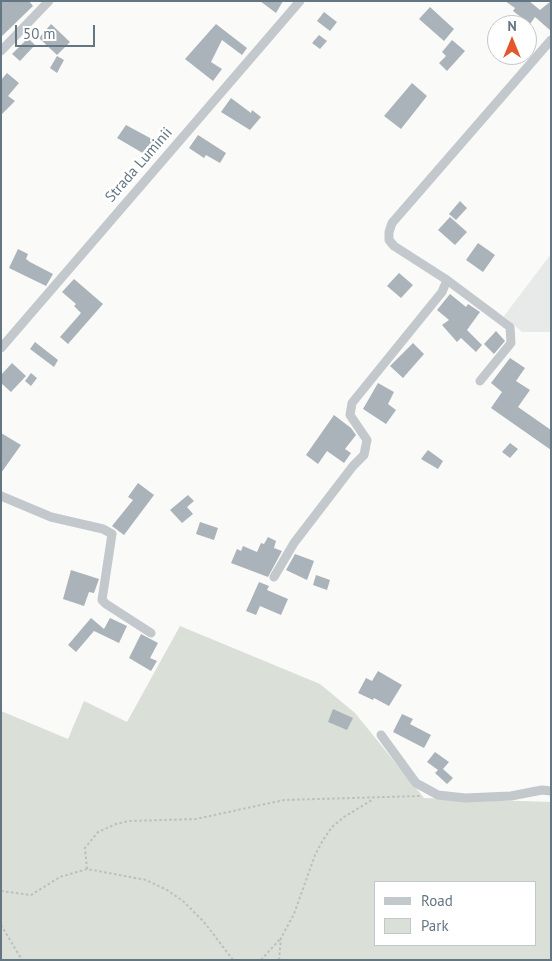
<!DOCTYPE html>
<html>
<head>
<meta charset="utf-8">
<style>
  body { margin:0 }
  #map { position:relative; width:552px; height:961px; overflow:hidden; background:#fafaf8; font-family:"PT Sans",sans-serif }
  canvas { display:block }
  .frame { position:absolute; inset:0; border:2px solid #657683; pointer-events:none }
  .legend { position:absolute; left:374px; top:881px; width:162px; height:65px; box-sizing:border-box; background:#fff; border:1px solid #c1c8cd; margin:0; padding:6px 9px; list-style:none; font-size:15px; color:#657683 }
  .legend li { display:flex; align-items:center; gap:10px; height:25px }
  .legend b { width:25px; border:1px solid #c1c8cd }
  .north { position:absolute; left:487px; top:15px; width:50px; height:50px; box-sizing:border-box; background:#fff; border:1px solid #c1c8cd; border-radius:50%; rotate:0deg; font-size:14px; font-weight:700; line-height:20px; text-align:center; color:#657683 }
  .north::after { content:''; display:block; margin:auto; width:18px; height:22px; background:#e4572e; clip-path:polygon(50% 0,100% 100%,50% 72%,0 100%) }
  .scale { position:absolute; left:15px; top:25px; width:80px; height:22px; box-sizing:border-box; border:2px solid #657683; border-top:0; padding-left:6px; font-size:15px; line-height:18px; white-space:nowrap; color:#657683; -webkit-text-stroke:4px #fff; paint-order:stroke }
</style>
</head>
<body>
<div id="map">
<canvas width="552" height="961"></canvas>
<div class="frame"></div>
<ul class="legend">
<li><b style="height:6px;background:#c3c8cc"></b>Road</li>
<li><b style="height:14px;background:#dadfd7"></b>Park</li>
</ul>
<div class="north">N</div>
<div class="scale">50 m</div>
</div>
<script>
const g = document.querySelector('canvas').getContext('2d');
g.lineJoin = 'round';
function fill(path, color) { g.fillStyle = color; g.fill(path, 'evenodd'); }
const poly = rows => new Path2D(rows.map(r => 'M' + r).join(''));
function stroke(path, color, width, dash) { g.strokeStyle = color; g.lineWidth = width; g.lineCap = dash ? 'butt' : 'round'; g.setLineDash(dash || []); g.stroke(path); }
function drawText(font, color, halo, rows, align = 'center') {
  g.font = font + ' "PT Sans",sans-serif'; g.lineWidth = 5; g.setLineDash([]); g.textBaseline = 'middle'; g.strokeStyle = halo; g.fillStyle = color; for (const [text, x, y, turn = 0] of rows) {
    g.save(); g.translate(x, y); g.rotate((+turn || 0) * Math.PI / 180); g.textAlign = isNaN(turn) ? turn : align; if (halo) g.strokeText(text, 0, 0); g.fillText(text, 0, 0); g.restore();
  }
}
fill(poly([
  [551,254,551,332,522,332,504,316]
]), '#e8e9e9');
fill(poly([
  [180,626,320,684,355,713,424,798,551,802,551,960,1,960,1,711,68,739,84,701,127,722],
  [376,882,536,882,536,945,376,945]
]), '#dadfd7');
fill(poly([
  [1,1,29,1,33,6,1,37],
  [260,1,283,1,276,13],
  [505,1,529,1,540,10,551,1,551,31,535,17,530,24,513,11,515,8],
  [430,7,454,29,444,41,419,19],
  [324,12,337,22,330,31,317,21],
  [51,24,70,42,57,55,39,38],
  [216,24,247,48,242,55,222,40,211,62,222,69,213,81,185,59],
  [319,35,327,41,320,49,312,43],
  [28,38,35,45,20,61,12,54],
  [452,40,465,51,447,71,439,63,446,56,442,52],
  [57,56,64,60,57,73,50,68],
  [7,73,19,83,8,96,15,101,1,115,1,80],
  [412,83,427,96,401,129,384,116],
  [231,98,251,113,252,110,261,117,250,130,221,112],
  [126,125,161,144,153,159,117,138],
  [198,135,226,153,220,163,206,155,204,158,189,148],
  [460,201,467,208,456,220,449,214],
  [450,217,467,232,455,245,438,230],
  [478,243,495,255,483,272,466,260],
  [18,249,28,254,26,259,30,262,53,274,46,286,9,268],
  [399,273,413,285,401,298,387,286],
  [74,279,103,304,68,344,60,337,81,313,74,306,76,304,62,292],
  [450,294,466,307,468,304,480,312,467,330,482,345,476,352,461,338,457,342,442,325,449,320,437,310],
  [496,331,505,341,494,354,484,344],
  [35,342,58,360,54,367,30,349],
  [413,343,424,354,403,378,390,366],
  [510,358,525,368,516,381,530,390,518,407,551,430,551,450,491,408,502,392,491,383],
  [12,363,26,376,11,392,1,383,1,375],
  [31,373,37,378,31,386,25,381],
  [378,383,394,392,388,404,396,410,386,424,363,409],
  [334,415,351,428,356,435,345,449,351,453,344,463,327,451,318,464,306,455],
  [1,433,21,445,1,473],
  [510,443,518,449,510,458,502,452],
  [428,450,443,461,438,469,421,459],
  [138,483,154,495,124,535,112,526,133,500,128,497],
  [188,495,194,501,187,507,193,514,182,523,170,510],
  [200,522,218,528,214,540,196,534],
  [268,537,276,541,274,548,282,551,268,577,231,563,237,549,241,551,243,546,257,552,261,543,264,544],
  [295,554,314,561,307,580,286,570],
  [71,570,99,579,94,593,89,592,84,606,63,599],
  [316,575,330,580,327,590,313,585],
  [259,582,269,586,267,590,288,599,281,615,260,606,256,615,246,611],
  [91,618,104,629,110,618,127,626,119,643,94,631,76,652,68,645],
  [141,634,158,643,150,658,157,661,151,671,129,658],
  [378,671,402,685,389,706,374,698,373,700,358,693,366,678,372,681],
  [333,709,353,718,347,730,328,722],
  [402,714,413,719,410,724,431,735,424,748,393,732],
  [435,752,449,762,443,769,453,778,447,784,435,773,438,770,427,762]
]), '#aab3b9');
stroke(poly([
  [87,869,85,848,98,832,116,824,129,821,196,819,284,800,420,796],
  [1,891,31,895,60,877,87,869,146,880,167,890,183,901,204,922,233,960],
  [1,925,22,960],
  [261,960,281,938],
  [279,960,281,938,294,914,315,855,323,840,332,827,344,817,372,800]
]), '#bbbfc2', 2, [2.5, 2.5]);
stroke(poly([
  [1,51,49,1],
  [447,280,510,327,511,343,480,381],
  [1,348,300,1],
  [1,496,51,517,103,529,112,534,102,600,106,604,151,633],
  [274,577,294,543,353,466,364,455,367,440,350,415,352,403,442,292,447,280,394,246,389,240,389,232,392,223,551,40],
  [381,735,416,783,438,795,465,798,511,796,542,790,551,791]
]), '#c3c8cc', 9);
drawText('15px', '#657683', '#fff', [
  ["Strada Luminii",139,165,-49]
]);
</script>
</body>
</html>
